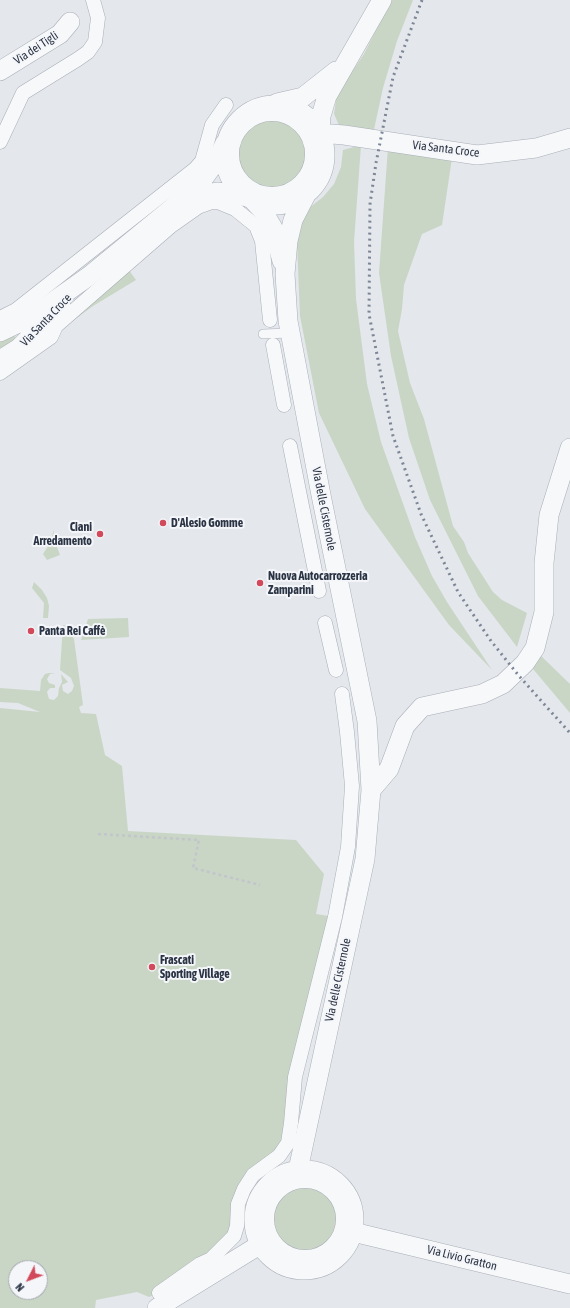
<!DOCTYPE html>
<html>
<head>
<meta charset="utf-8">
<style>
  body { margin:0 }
  #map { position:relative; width:570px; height:1308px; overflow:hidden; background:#e4e7ec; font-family:"Asap Condensed",sans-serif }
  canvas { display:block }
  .north { position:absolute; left:8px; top:1260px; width:40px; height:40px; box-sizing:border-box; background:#f4f6f9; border:1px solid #a4a8b1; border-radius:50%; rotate:228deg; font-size:11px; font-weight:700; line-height:16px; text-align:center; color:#2b3445 }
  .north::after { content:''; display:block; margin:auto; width:14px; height:18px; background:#d1495b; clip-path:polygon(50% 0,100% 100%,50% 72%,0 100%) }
</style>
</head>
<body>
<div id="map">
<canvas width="570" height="1308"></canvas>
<div class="north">N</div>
</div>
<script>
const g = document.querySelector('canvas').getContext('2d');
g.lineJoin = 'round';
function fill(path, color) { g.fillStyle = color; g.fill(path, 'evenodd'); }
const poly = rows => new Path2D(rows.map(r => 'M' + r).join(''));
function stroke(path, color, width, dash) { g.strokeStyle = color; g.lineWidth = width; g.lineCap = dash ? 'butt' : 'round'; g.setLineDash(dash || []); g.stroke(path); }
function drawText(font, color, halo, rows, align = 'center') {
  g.font = font + ' "Asap Condensed",sans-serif'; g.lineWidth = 4; g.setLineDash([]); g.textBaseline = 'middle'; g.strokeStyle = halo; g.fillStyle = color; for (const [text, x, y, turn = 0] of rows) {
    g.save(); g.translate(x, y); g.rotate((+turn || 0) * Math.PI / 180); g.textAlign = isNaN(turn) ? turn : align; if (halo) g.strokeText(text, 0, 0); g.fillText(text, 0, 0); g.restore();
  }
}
fill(poly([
  [391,0,413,0,397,41,383,88,373,134,339,125,334,114,337,94,364,54],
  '232 154a40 40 0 1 1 80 0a40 40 0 1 1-80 0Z',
  [361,145,354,242,356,299,367,384,381,442,415,537,432,576,447,602,492,670,449,625,365,509,319,413,300,316,297,242,301,218,309,208,323,197,334,184,341,167,343,150],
  [388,147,452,158,442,225,422,234,404,285,402,309,398,331,410,383,424,419,453,526,464,542,468,553,493,592,502,600,527,613,517,647,478,596,430,500,409,438,391,356,379,273],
  [126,266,136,280,93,306,51,337],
  [12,335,16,337,14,341,0,351,0,339],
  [54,530,54,539,60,555,47,560,43,554,50,543],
  [34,582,42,590,47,598,49,606,48,618,43,618,44,603,32,588],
  [128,618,129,637,81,640,88,619],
  [63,625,67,626,74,639,83,705,79,707,81,713,96,714,105,755,122,766,128,831,296,840,324,874,316,914,335,917,288,1143,253,1175,237,1232,159,1293,149,1297,137,1292,96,1300,95,1308,0,1308,0,708,40,712,18,703,0,702,0,688,40,691,41,680,45,674,49,673,55,673,50,674,47,679,49,683,55,685,55,688,50,688,47,692,49,699,54,700,58,696,59,688,62,682,61,674,68,682,62,685,63,691,68,694,72,691,74,686,71,678,60,670],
  [16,1268,40,1268,40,1292,16,1292],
  [539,654,570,684,570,713,528,663],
  '267 1219a38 38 0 1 1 76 0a38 38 0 1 1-76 0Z'
]), '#c9d6c5');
const service = poly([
  [263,334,290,333]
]);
const pedestrian = poly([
  '232 154a40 40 0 1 1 80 0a40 40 0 1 1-80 0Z',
  [0,142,23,93,78,59,88,52,95,42,98,18,93,0],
  [0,318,16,310,195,169,202,161,212,125,226,105],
  [273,345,284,405],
  [0,373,51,337,56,326,171,226,198,207,212,202,218,202,235,209,256,226,262,241,270,320],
  [290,446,319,591],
  [325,623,336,670],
  '267 1219a38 38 0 1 1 76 0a38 38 0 1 1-76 0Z',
  [159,1293,200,1264,211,1259,234,1236,237,1226,238,1204,244,1189,253,1175,279,1156,288,1143,291,1123,295,1077,335,917,348,847,352,786,347,732,342,694]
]);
const minor = poly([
  [0,71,60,34,70,22],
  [277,103,303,97,336,71],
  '225 155a50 50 0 1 1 100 0a50 50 0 1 1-100 0Z',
  [320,133,344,135,477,155,536,148,570,138],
  [320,133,321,116,327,96,382,0],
  [250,197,263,211,273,228,282,261],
  [184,201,199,195,217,192,249,197],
  [0,332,25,320,44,308,89,276,172,208,203,179,217,160,225,143],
  [0,360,19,348,61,306],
  [371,790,389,769,405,726,422,707,482,694,503,684,525,663,535,648,544,612,544,563,549,515,570,448],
  '254 1220a50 50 0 1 1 100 0a50 50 0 1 1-100 0Z',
  [298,1170,365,859,371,790,367,721,321,495,288,321,285,274,288,241,293,220,307,193],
  [353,1232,570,1284],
  [157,1308,261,1244]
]);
stroke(service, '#a9aeb7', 10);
stroke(pedestrian, '#a9aeb7', 15);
stroke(minor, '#a9aeb7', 20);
stroke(poly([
  [98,834,199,840,193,868,260,885]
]), '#c2c5cb', 2.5, [3, 3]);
stroke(service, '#f7f8fa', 9);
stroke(pedestrian, '#f7f8fa', 14);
stroke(minor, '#f7f8fa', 19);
stroke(poly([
  [422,0,393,77,376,163,370,204,369,314,393,436,421,514,458,592,491,641,519,676,570,733]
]), '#7d8696', 3, [2, 4]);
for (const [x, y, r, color] of [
  [163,523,4,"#d1495b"],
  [100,534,4,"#d1495b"],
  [260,583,4,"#d1495b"],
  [31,631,4,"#d1495b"],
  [152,967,4,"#d1495b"]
]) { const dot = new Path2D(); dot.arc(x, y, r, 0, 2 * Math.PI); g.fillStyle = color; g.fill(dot); stroke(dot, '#f4f6f9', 1.5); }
drawText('12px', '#2b3445', '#f4f6f9', [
  ["Via dei Tigli",36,48,-33],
  ["Via Santa Croce",446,149,7],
  ["Via Santa Croce",46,320,-46],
  ["Via delle Cisternole",324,509,79],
  ["Via delle Cisternole",338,980,-78],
  ["Via Livio Gratton",462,1258,14]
]);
drawText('bold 12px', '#2b3445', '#f4f6f9', [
  ["D'Alesio Gomme",171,523],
  ["Ciani",92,527,"right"],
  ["Arredamento",92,541,"right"],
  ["Nuova Autocarrozzeria",268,576],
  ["Zamparini",268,590],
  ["Panta Rei Caffè",39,631],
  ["Frascati",160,960],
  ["Sporting Village",160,974]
], 'left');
</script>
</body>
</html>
